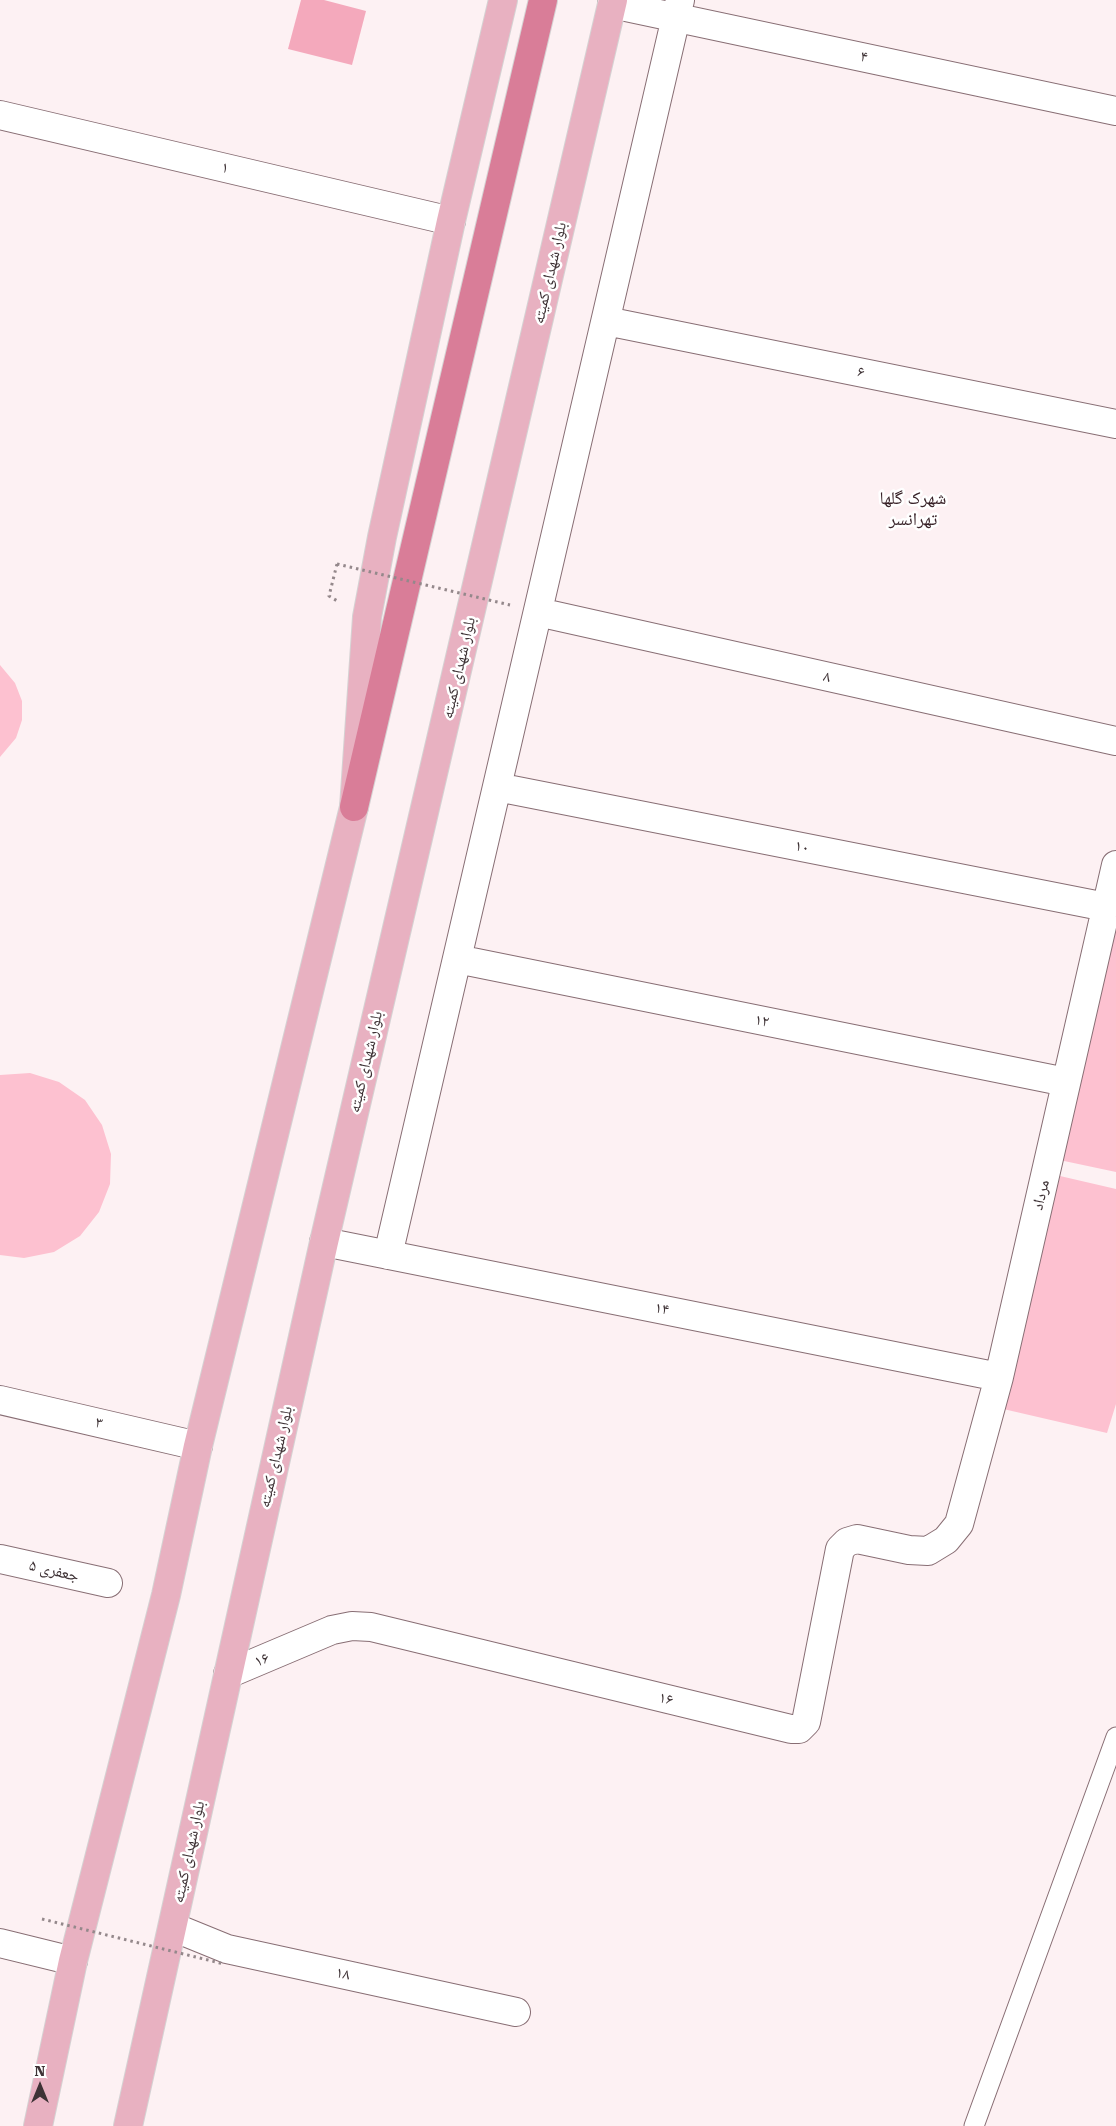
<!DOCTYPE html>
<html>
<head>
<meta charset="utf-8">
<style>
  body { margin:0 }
  #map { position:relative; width:1116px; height:2126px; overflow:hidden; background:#fdf1f3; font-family:"Roboto Serif",serif }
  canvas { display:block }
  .north { position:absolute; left:15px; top:2061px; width:50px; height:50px; -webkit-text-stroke:4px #fff; paint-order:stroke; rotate:0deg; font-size:14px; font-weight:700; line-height:20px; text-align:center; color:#3e3235 }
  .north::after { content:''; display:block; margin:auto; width:18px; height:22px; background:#3e3235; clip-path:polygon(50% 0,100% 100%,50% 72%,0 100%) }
</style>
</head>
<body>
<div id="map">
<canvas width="1116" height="2126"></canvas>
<div class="north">N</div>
</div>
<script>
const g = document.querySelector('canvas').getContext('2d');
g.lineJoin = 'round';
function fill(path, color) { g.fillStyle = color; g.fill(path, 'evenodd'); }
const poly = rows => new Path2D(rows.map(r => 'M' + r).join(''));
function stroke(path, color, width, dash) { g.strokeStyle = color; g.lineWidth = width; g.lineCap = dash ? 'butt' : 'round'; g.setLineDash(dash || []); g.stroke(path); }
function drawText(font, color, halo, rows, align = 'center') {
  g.font = font + ' "Roboto Serif","Noto Naskh Arabic",serif'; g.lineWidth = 5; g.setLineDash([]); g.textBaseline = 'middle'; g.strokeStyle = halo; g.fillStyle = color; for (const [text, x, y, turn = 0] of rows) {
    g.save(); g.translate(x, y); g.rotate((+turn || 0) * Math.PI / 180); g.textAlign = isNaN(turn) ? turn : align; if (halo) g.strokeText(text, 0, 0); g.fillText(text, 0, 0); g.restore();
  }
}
fill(poly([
  [0,665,15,683,22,701,22,720,16,738,0,757],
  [1116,882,1116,1172,1050,1158],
  [30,1073,59,1082,85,1100,102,1125,111,1154,110,1184,99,1212,80,1236,54,1252,24,1258,0,1255,0,1075],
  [1060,1176,1116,1189,1116,1404,1107,1433,999,1408]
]), '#fdc1d0');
fill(poly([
  [301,0,324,0,366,11,352,65,288,49]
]), '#f4a9bc');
const lane = poly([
  [974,2126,1116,1737]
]);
const street = poly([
  [612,4,1116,111],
  [0,115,451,221],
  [606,321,1116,424],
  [538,612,1116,741],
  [497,787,1106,907],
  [457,959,1066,1082],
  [324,1242,999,1377],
  [388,1255,680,0],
  [0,1400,198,1446],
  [0,1559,108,1583],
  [228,1674,332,1630,352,1626,371,1627,791,1729,799,1729,806,1722,840,1549,847,1542,857,1539,909,1550,928,1551,946,1540,959,1524,999,1377,1116,865],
  [173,1927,227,1949,516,2012],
  [0,1943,73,1961]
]);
const primary = poly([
  [38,2126,73,1961,166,1595,198,1446,354,807,367,617,382,537,451,221,503,0],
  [128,2126,324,1242,613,0]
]);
const highway = poly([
  [354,807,543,0]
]);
stroke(lane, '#886e74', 21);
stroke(street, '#886e74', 30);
stroke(primary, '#d5d2d3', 30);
stroke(highway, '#d5d2d3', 30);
stroke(poly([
  [337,564,329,596,339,602]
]), '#94888b', 3, [2.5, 4]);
stroke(lane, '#fff', 19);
stroke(street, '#fff', 28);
stroke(primary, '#e8b1c1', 28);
stroke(highway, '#d97d98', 28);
stroke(poly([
  [337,564,510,605],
  [42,1919,224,1964]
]), '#94888b', 3, [2.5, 4]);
drawText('16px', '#3e3235', '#fff', [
  ["۴",864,57,12],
  ["۱",225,168,13],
  ["بلوار شهدای کمیته",550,273,-77],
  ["۶",861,372,11],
  ["بلوار شهدای کمیته",459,668,-77],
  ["۸",827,677,13],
  ["۱۰",802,847,11],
  ["۱۲",762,1021,11],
  ["بلوار شهدای کمیته",366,1062,-77],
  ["مرداد",1041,1195,-77],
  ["۱۴",662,1309,11],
  ["۳",99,1423,13],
  ["بلوار شهدای کمیته",276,1457,-77],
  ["جعفری ۵",54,1571,13],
  ["۱۶",262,1660,-22],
  ["۱۶",666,1699,13],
  ["بلوار شهدای کمیته",189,1852,-78],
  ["۱۸",343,1974,12]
]);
drawText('18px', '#382228', '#fff', [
  ["شهرک گلها",913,499],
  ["تهرانسر",913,520]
]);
</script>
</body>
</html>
